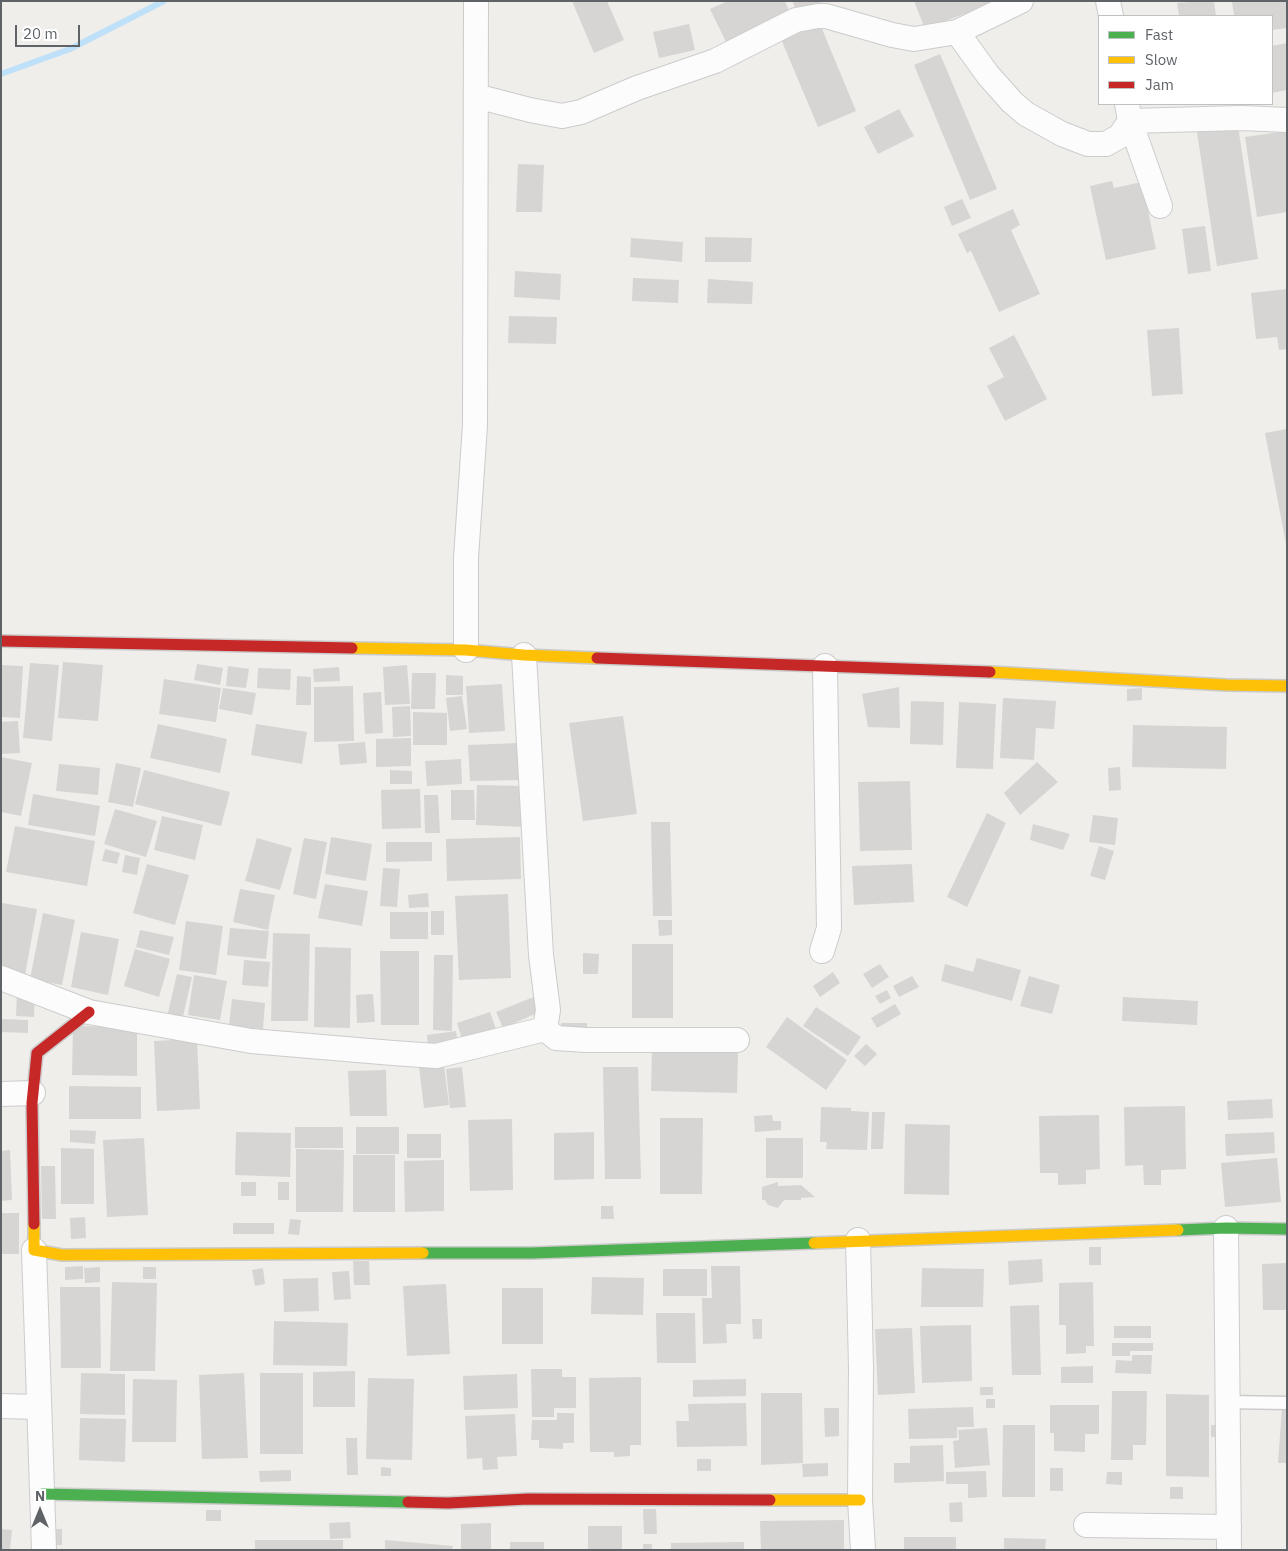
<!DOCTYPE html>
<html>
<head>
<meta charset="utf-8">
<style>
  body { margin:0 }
  #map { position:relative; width:1288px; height:1551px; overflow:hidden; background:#efeeea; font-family:"IBM Plex Sans",sans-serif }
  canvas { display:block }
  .frame { position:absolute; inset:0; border:2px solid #5f6368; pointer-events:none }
  .legend { position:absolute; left:1098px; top:15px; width:175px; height:90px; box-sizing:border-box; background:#fff; border:1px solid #bfc1c3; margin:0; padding:6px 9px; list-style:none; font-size:15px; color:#5f6368 }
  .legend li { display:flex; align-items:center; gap:10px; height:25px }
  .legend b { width:25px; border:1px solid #bfc1c3 }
  .north { position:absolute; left:15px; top:1486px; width:50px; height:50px; -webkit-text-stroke:4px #fff; paint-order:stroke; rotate:0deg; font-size:14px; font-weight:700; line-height:20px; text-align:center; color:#5f6368 }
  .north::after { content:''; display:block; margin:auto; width:18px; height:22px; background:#5f6368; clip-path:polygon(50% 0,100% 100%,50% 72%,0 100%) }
  .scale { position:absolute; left:15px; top:25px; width:65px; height:22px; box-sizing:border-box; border:2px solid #5f6368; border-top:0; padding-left:6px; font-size:15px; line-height:18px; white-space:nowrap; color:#5f6368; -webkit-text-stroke:4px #fff; paint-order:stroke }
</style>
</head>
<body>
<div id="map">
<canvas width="1288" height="1551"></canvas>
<div class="frame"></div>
<ul class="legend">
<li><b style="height:6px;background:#4caf50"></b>Fast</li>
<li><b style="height:6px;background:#ffc107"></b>Slow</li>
<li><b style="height:6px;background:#c62828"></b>Jam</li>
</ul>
<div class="north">N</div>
<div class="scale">20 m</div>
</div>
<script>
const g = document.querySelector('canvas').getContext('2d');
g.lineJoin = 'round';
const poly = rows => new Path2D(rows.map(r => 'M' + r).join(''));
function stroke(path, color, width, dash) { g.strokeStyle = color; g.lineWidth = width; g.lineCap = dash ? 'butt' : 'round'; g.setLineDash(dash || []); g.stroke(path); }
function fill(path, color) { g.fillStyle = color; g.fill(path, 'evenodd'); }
stroke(poly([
  [1,74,70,49,164,1]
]), '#bfe0f9', 6);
fill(poly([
  [572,1,607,1,624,40,594,53],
  [728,1,785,1,791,15,727,44,710,9],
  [792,1,824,1,798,13],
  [914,1,997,1,925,29],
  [1202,1,1214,1,1216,16,1179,16,1177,3],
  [1287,1,1287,28,1272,30,1272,16,1234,16,1232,2],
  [689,24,695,50,659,58,653,32],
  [820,24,856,111,818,127,781,39],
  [1287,43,1287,90,1272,93,1272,46],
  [940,54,997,189,970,200,914,65],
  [899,109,914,136,878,154,864,127],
  [1238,126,1258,259,1217,266,1197,132],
  [1287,131,1287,212,1257,217,1245,137],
  [518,164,544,165,542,212,516,212],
  [1112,181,1114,188,1142,182,1156,249,1106,260,1090,186],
  [962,199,971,218,952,226,944,207],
  [1013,209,1020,225,1011,230,1040,294,999,312,971,251,967,253,958,234],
  [1205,226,1211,271,1188,274,1182,229],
  [705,237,752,238,751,262,705,262],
  [631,238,683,242,682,262,630,257],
  [515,271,561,274,560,300,514,297],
  [633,278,679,280,678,303,632,301],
  [708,279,753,282,752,304,707,303],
  [1287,289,1287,349,1279,350,1277,337,1256,339,1251,293],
  [509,316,557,317,556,344,508,343],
  [1179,328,1183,394,1152,396,1147,330],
  [1014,335,1047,399,1005,421,987,386,1004,377,989,348],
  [1287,429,1287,544,1286,544,1265,433],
  [63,662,103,665,98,721,58,718],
  [30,663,59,665,52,741,23,738],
  [197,664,223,668,220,685,194,680],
  [1,665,23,666,20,718,1,717],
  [407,665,410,704,385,705,383,667],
  [228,666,249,669,246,688,226,686],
  [339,667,340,681,314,682,313,669],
  [258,668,291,669,290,690,257,688],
  [412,673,436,673,435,709,411,709],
  [446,675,463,676,463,695,446,695],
  [297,676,311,677,311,705,296,705],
  [164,679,221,688,216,722,159,714],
  [502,684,505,731,469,733,466,686],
  [353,686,354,741,314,742,314,687],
  [899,687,900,728,868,727,862,694],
  [223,688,256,693,252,715,219,709],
  [1142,688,1142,700,1127,701,1127,689],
  [381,692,383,733,365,734,363,693],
  [462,696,467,729,450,731,446,698],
  [1003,698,1056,701,1054,729,1036,728,1034,760,1000,758],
  [911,701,944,702,943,745,910,744],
  [959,702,996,704,993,769,956,768],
  [410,706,411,736,393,737,392,707],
  [413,712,447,713,447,745,413,745],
  [623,716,637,814,583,821,569,723],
  [18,721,20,753,1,754,1,722],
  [158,724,227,739,220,773,150,758],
  [256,724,307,732,302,764,251,755],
  [1133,725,1227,727,1226,769,1132,767],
  [411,738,411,766,376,767,376,739],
  [365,742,367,763,340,765,338,744],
  [519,743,521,780,470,781,468,745],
  [1,757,32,763,21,816,1,812],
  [461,759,462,784,427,786,425,761],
  [1037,762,1058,782,1020,815,1004,793],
  [116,763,141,768,133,807,108,802],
  [59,764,100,768,98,795,56,791],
  [1120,767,1121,790,1109,791,1108,768],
  [144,770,230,792,221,826,135,804],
  [390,770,412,771,412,784,390,784],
  [910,781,912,850,860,851,858,782],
  [477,785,525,786,524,827,476,825],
  [420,789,421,828,382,829,381,790],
  [451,790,474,790,475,820,451,820],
  [33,794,100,806,95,836,28,825],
  [424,795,438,795,440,833,425,833],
  [115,809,157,821,146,857,104,844],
  [987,813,1006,823,967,907,947,897],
  [1093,815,1118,818,1115,845,1089,842],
  [162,816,203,825,195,860,154,850],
  [651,822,670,822,672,916,653,916],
  [1033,824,1070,834,1063,850,1030,840],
  [15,826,95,841,87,886,6,872],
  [331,837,372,844,366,881,325,874],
  [520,837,521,879,447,881,446,839],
  [257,838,292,848,280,890,245,881],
  [304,838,327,842,316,899,293,894],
  [386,842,432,842,432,861,386,862],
  [1099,846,1114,851,1105,880,1090,876],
  [105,849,120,853,117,864,102,861],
  [125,855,140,858,137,875,122,872],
  [147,864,189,875,175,925,133,913],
  [912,864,914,902,854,905,852,866],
  [383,868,400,869,397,907,380,906],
  [325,884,368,891,362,926,318,918],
  [240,889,275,895,268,930,233,922],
  [428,893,429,907,409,908,408,895],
  [508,894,511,978,459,980,455,896],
  [2,903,37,909,25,975,1,971],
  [431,911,444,911,444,935,431,935],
  [390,912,428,912,428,939,390,939],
  [43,913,75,920,62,985,30,979],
  [658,920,672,920,672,935,659,936],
  [186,921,223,926,216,975,179,970],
  [230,928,269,931,266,959,227,955],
  [140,930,174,937,169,955,136,947],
  [81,932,119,939,108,995,71,987],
  [273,933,310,934,308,1021,271,1021],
  [632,944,673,944,673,1018,632,1018],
  [315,947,351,948,350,1028,314,1027],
  [135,949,170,959,159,997,124,986],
  [380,951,419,951,419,1025,381,1025],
  [583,953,599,954,598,974,583,974],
  [434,955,453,955,452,1031,433,1030],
  [977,958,1021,970,1012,1001,941,981,945,964,973,972],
  [244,960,270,962,268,987,242,985],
  [880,964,889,977,872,988,863,974],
  [833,972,840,983,820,997,813,986],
  [177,974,192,977,182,1021,167,1017],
  [194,975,227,981,220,1020,188,1015],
  [912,976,919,987,899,997,893,986],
  [1029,976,1060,985,1052,1014,1020,1006],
  [887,990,891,998,880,1004,875,996],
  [17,993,35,994,34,1017,16,1016],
  [373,994,375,1022,357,1023,356,995],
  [536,996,542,1011,503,1028,496,1012],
  [1123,997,1198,1001,1197,1025,1122,1021],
  [232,999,265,1003,263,1029,229,1026],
  [895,1004,901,1014,877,1028,871,1018],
  [816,1007,861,1037,848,1056,803,1026],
  [490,1012,496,1029,462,1039,457,1023],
  [787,1017,847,1060,826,1090,766,1047],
  [2,1019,28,1020,28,1033,1,1032],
  [561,1023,587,1023,587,1033,561,1033],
  [73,1026,137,1027,137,1076,72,1075],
  [456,1031,458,1043,428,1046,427,1035],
  [197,1039,200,1109,157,1111,154,1041],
  [866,1044,877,1054,865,1066,854,1056],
  [652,1051,738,1053,737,1093,651,1091],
  [444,1065,449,1105,424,1108,419,1067],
  [462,1067,466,1107,450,1108,446,1069],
  [603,1067,638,1067,641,1179,605,1179],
  [386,1070,387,1116,350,1116,348,1071],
  [69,1086,141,1087,141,1119,69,1119],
  [1272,1099,1273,1118,1228,1120,1227,1101],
  [1185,1106,1186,1169,1161,1170,1161,1185,1144,1185,1143,1165,1125,1166,1124,1107],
  [821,1107,851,1108,851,1111,869,1112,867,1150,826,1149,827,1142,820,1142],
  [872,1112,885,1112,883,1149,871,1149],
  [772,1115,773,1121,781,1121,781,1130,755,1132,754,1116],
  [1099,1115,1100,1169,1086,1170,1086,1184,1058,1185,1058,1173,1040,1173,1039,1116],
  [660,1118,703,1118,702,1194,660,1194],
  [512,1119,513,1190,470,1191,468,1120],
  [905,1124,950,1125,949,1195,904,1194],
  [295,1127,343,1127,343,1148,295,1148],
  [356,1127,399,1127,399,1154,356,1154],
  [70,1130,96,1131,95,1144,70,1142],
  [236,1132,291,1133,290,1177,235,1175],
  [594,1132,594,1179,554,1180,554,1133],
  [1274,1132,1275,1153,1226,1156,1225,1134],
  [407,1134,441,1134,441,1158,407,1158],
  [144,1138,148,1215,107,1217,103,1140],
  [766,1138,803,1138,803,1178,766,1178],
  [61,1148,94,1149,94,1204,61,1204],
  [296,1149,344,1150,343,1212,296,1212],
  [10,1150,12,1200,1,1201,1,1151],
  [353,1155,395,1155,395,1212,353,1212],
  [1277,1158,1281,1202,1225,1207,1221,1163],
  [444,1160,444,1211,405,1212,404,1161],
  [41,1166,55,1166,56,1219,42,1219],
  [241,1182,256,1182,256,1196,241,1196],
  [278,1182,289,1182,289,1200,278,1200],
  [778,1182,778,1186,801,1185,815,1197,801,1198,801,1200,784,1200,778,1208,768,1205,765,1200,762,1200,762,1187],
  [601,1206,613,1206,614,1219,601,1219],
  [1,1213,19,1213,19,1254,2,1254],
  [85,1217,86,1238,71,1239,70,1218],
  [290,1219,301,1220,299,1235,288,1234],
  [233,1223,274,1223,274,1234,233,1234],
  [1089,1247,1101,1247,1101,1265,1089,1265],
  [1042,1259,1043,1282,1009,1285,1008,1261],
  [353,1261,369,1261,370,1285,354,1285],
  [1287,1263,1287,1310,1263,1310,1262,1264],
  [83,1266,83,1279,65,1280,65,1267],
  [711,1266,740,1266,741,1324,726,1324,727,1343,703,1344,702,1298,712,1298],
  [100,1267,100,1282,85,1283,84,1268],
  [143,1267,156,1267,156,1279,143,1279],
  [263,1268,265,1284,255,1286,252,1270],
  [922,1268,984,1269,983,1307,921,1307],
  [663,1269,707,1269,707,1296,663,1296],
  [349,1271,351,1299,334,1300,332,1272],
  [592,1277,644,1278,643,1315,591,1314],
  [318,1278,319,1311,284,1312,283,1279],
  [112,1282,157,1283,155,1371,110,1371],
  [1093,1282,1094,1346,1086,1346,1086,1353,1066,1354,1066,1325,1059,1325,1059,1283],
  [446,1284,450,1354,407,1356,403,1286],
  [60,1287,100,1287,101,1368,61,1368],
  [502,1288,543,1288,543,1344,502,1344],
  [1039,1305,1041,1375,1012,1375,1010,1306],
  [656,1313,695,1313,696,1363,657,1363],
  [752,1319,762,1319,762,1339,753,1339],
  [274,1321,348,1323,347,1366,273,1365],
  [971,1325,972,1381,922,1383,920,1326],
  [1114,1326,1151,1326,1151,1338,1114,1338],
  [912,1328,915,1393,878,1395,875,1329],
  [1112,1343,1153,1343,1153,1351,1130,1351,1130,1356,1112,1356],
  [1132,1355,1152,1355,1151,1374,1115,1373,1116,1360,1132,1361],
  [1093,1366,1093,1383,1061,1383,1061,1367],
  [531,1369,562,1369,562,1377,576,1377,576,1408,554,1408,554,1417,532,1417],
  [355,1371,355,1407,313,1407,313,1372],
  [81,1373,125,1374,125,1415,80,1414],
  [244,1373,248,1458,202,1459,199,1375],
  [260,1373,303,1373,303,1454,260,1454],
  [517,1374,518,1408,464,1410,463,1376],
  [641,1377,641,1445,630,1445,630,1456,614,1457,614,1452,590,1452,589,1378],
  [368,1378,414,1379,412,1460,366,1459],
  [133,1379,177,1380,176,1442,132,1442],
  [746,1379,746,1396,693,1397,693,1380],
  [980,1387,993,1387,993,1395,980,1395],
  [1112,1391,1147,1391,1146,1445,1133,1445,1133,1460,1111,1460],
  [761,1393,802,1393,803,1463,761,1465],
  [1166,1394,1209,1395,1209,1477,1166,1476],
  [986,1399,995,1399,995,1408,986,1408],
  [746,1403,747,1446,677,1447,676,1421,689,1421,688,1404],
  [1050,1405,1099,1405,1099,1434,1085,1434,1085,1452,1054,1451,1054,1433,1050,1433],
  [973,1407,974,1427,957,1427,957,1438,909,1439,908,1409],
  [1282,1407,1287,1407,1287,1463,1278,1463],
  [824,1408,839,1408,839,1436,825,1437],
  [557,1413,574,1413,574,1443,563,1443,563,1449,539,1448,539,1440,531,1440,532,1420,557,1420],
  [515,1414,517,1456,497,1457,498,1469,483,1470,482,1458,467,1459,465,1416],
  [80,1418,126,1419,125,1462,79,1460],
  [1003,1425,1035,1425,1035,1497,1002,1497],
  [1211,1425,1224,1425,1224,1437,1211,1437],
  [987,1428,990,1465,955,1468,953,1441,959,1440,958,1430],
  [346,1438,357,1438,358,1475,347,1475],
  [943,1445,944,1481,894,1483,894,1463,910,1463,910,1446],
  [697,1459,711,1459,711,1471,697,1471],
  [828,1463,828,1476,803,1477,802,1464],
  [381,1467,391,1468,391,1476,381,1476],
  [1050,1468,1063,1468,1063,1491,1050,1491],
  [291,1470,291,1481,260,1482,259,1471],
  [986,1471,987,1497,968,1498,968,1484,946,1484,946,1472],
  [1107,1472,1122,1472,1122,1485,1106,1484],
  [1170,1487,1183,1487,1183,1499,1170,1499],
  [962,1502,963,1522,950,1522,949,1503],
  [643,1509,656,1509,657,1534,644,1534],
  [206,1510,221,1510,221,1521,206,1521],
  [844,1520,844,1550,761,1550,760,1521],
  [350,1522,351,1538,330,1539,329,1523],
  [491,1523,491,1550,461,1550,461,1524],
  [588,1526,622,1526,622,1550,588,1550],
  [1,1529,12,1530,10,1550,1,1550],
  [52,1529,62,1529,62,1545,53,1545],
  [904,1537,956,1537,956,1550,904,1550],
  [1004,1538,1046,1539,1045,1550,1004,1550],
  [255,1540,343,1540,343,1550,255,1550],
  [385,1540,453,1546,452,1550,385,1550],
  [510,1542,544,1542,544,1550,510,1550],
  [744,1542,744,1550,671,1550,671,1543],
  [643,1544,652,1544,652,1550,643,1550]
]), '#d6d5d3');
const lane = poly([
  [1228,1402,1287,1403]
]);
const street = poly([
  [1108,1,1111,16],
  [957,32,988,75,1012,102,1026,114,1062,134,1088,144,1106,144,1120,136,1130,121,1242,118,1287,120],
  [476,96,530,110,562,116,581,112,637,88,715,61,796,20,818,16,826,16,892,35,914,39,957,32,1021,1],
  [1127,104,1130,121,1160,206],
  [466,650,466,558,475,425,476,1],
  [524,655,541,955,548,1010,545,1029],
  [822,951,829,928,825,666],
  [1,978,89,1012,251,1041,393,1053,436,1056,545,1029,556,1038,586,1040,737,1040],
  [1,1094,33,1093],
  [1226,1228,1229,1550],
  [858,1240,861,1368,860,1500,863,1550],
  [34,1250,44,1550],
  [1,1406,38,1407],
  [1086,1525,1229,1527]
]);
const fast = poly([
  [1178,1230,1226,1228,1287,1229],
  [423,1253,532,1253,814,1243],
  [42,1494,408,1502]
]);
const slow = poly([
  [352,648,466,650,524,655,597,658],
  [990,672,1227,685,1287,686],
  [34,1224,34,1250,62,1255,423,1253],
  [814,1243,1178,1230],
  [770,1500,860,1500]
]);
const jam = poly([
  [1,641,352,648],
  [597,658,990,672],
  [34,1224,32,1103,37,1053,89,1012],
  [408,1502,448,1503,528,1499,770,1500]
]);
stroke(lane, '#cbcccc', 15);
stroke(street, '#cbcccc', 26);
stroke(fast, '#cacacb', 14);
stroke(slow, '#cacacb', 14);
stroke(jam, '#cacacb', 14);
stroke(lane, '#fdfcfc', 12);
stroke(street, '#fdfcfc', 24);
stroke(fast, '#4caf50', 11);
stroke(slow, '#ffc107', 11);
stroke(jam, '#c62828', 11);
</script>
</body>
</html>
